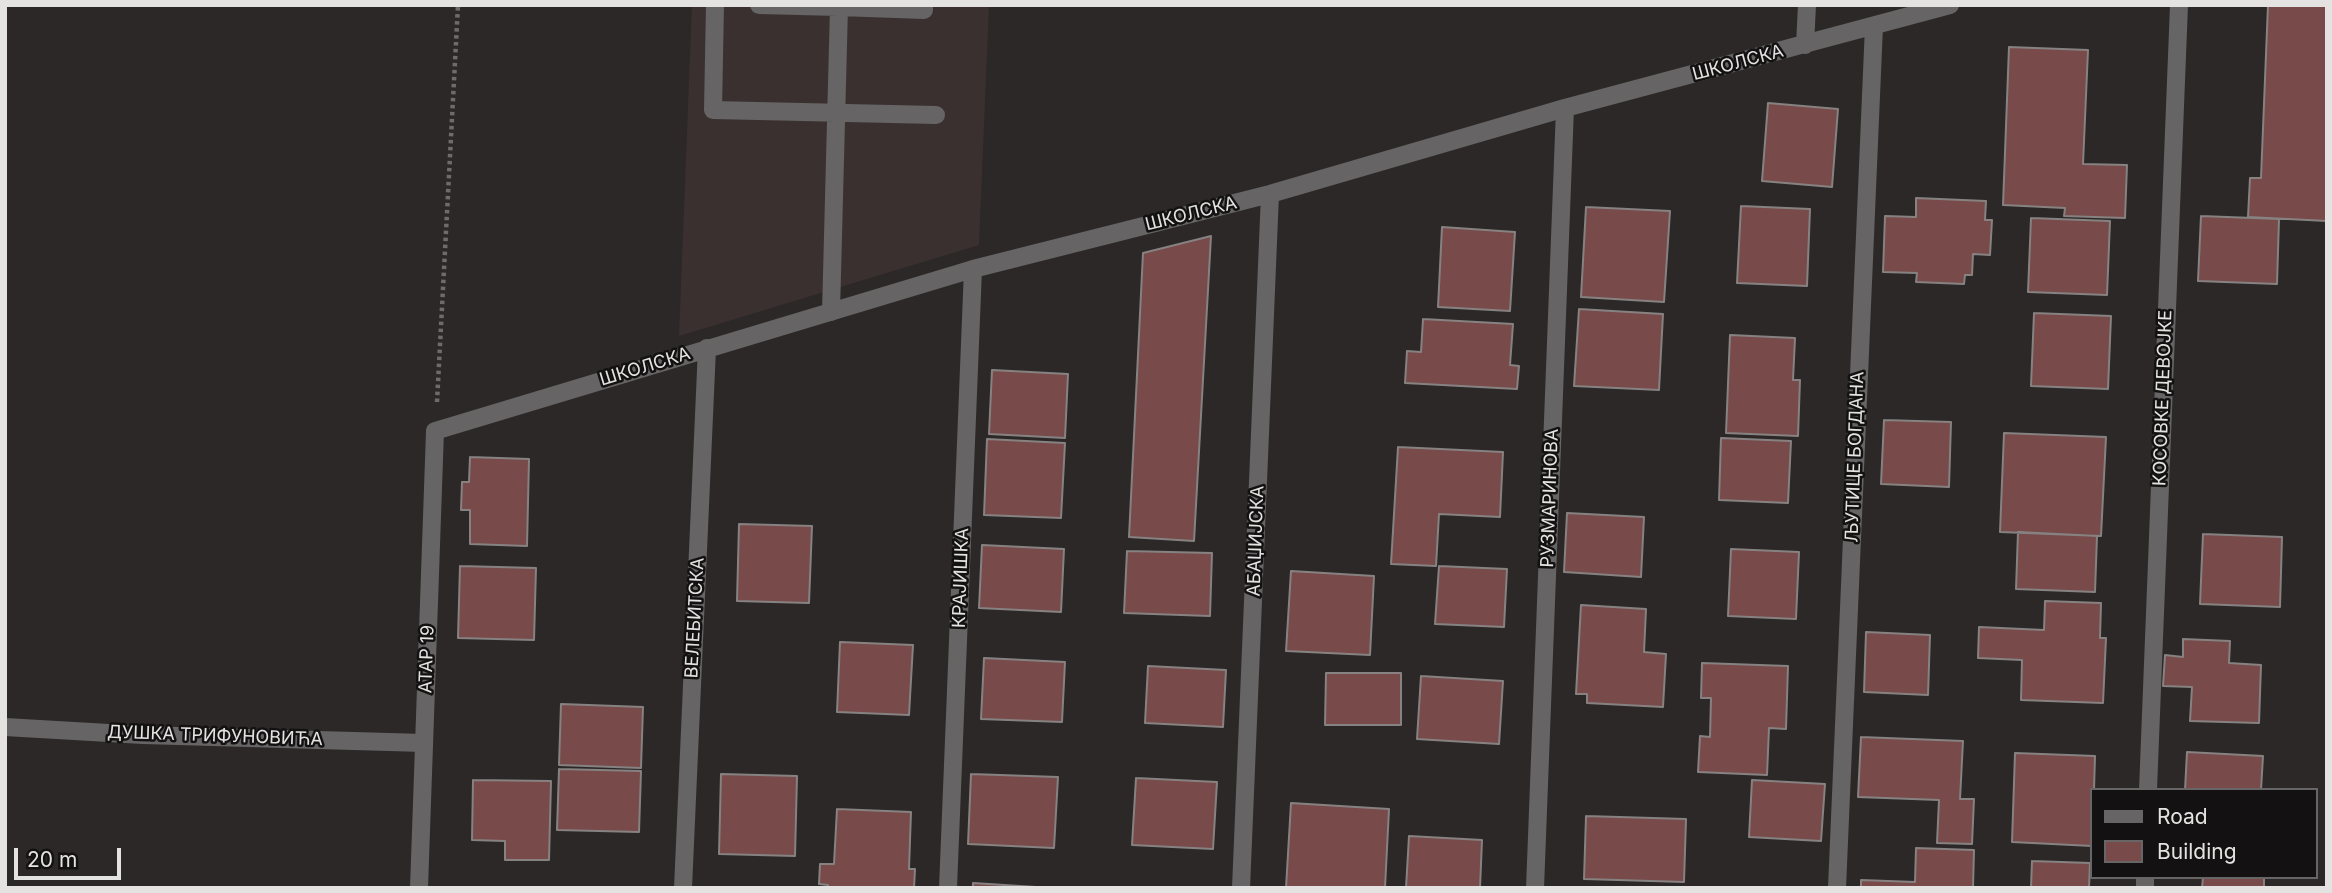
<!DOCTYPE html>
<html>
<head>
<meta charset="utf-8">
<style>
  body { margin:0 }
  #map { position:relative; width:2332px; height:893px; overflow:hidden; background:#2c2827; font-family:Inter,sans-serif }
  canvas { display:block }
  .frame { position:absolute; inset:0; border:7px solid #e5e2e2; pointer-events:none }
  .legend { position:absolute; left:2090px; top:788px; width:228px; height:91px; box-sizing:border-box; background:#131111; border:2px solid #676565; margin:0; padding:9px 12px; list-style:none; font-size:21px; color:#e5e2e2 }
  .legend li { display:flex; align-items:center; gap:14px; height:35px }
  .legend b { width:35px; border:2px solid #676565 }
  .scale { position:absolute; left:14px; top:848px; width:107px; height:32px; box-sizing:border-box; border:4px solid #e5e2e2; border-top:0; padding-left:9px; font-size:21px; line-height:24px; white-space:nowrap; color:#e5e2e2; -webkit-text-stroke:5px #131111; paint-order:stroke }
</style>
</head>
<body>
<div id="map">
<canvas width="2332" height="893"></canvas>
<div class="frame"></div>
<ul class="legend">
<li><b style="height:9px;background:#666464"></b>Road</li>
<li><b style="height:19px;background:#784a4a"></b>Building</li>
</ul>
<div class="scale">20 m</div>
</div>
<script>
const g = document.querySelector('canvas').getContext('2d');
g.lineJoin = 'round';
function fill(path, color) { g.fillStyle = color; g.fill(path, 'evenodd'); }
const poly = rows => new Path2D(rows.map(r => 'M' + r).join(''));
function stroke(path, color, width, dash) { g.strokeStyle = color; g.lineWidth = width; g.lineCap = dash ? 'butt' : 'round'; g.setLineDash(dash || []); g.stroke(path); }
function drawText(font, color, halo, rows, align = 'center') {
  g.font = font + ' Inter,sans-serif'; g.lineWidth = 5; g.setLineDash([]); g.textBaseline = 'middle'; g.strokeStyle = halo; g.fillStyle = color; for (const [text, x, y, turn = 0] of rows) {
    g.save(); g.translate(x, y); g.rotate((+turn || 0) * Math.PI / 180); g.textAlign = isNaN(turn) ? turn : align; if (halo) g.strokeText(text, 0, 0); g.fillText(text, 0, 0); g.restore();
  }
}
fill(poly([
  [692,5,989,5,979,245,679,336]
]), '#3a3030');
const building = poly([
  [2268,5,2327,5,2327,221,2248,217,2250,178,2261,178,2268,5],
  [2009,47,2088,50,2083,164,2127,165,2125,218,2064,216,2065,208,2003,205,2009,47],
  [1768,103,1838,109,1832,187,1762,181,1768,103],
  [1916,198,1986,201,1985,220,1992,220,1990,255,1973,254,1972,275,1965,275,1964,284,1916,282,1917,273,1883,272,1885,216,1916,217,1916,198],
  [1741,206,1810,209,1807,286,1737,283,1741,206],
  [1586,207,1670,211,1664,302,1581,297,1586,207],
  [2201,216,2279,219,2277,284,2198,281,2201,216],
  [2031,218,2110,221,2107,295,2028,292,2031,218],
  [1442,227,1515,232,1510,311,1438,307,1442,227],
  [1211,236,1194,541,1129,537,1143,253,1211,236],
  [1579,309,1663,314,1659,390,1574,386,1579,309],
  [2034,313,2111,316,2108,389,2031,386,2034,313],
  [1423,319,1513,324,1510,365,1519,366,1517,389,1405,383,1407,351,1421,352,1423,319],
  [1730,335,1795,338,1793,380,1800,380,1798,436,1726,433,1730,335],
  [992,370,1068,374,1065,438,989,434,992,370],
  [1884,420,1951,422,1949,487,1881,484,1884,420],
  [2004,433,2106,437,2101,536,2000,532,2004,433],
  [1721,438,1791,441,1788,503,1719,500,1721,438],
  [987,439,1065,443,1061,518,984,515,987,439],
  [1398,447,1503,452,1500,517,1439,514,1436,566,1391,564,1398,447],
  [470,457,529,459,527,546,470,544,470,510,461,510,462,482,469,482,470,457],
  [1567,513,1644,517,1641,577,1564,572,1567,513],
  [739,524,812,526,809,603,737,601,739,524],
  [2018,532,2097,536,2095,592,2016,589,2018,532],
  [2203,534,2282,537,2280,607,2200,604,2203,534],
  [982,545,1064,549,1061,612,979,608,982,545],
  [1731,549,1799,552,1796,619,1728,616,1731,549],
  [1127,551,1212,553,1210,616,1124,613,1127,551],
  [460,566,536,568,534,640,458,638,460,566],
  [1439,566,1507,569,1504,627,1435,624,1439,566],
  [1291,571,1374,576,1370,655,1286,651,1291,571],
  [2045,601,2101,603,2100,638,2106,638,2103,703,2021,700,2022,660,1978,658,1979,627,2044,630,2045,601],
  [1581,605,1646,609,1644,652,1666,654,1663,707,1587,703,1587,694,1576,694,1581,605],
  [1866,632,1930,635,1928,695,1864,692,1866,632],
  [2183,639,2230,641,2229,663,2261,665,2259,723,2190,721,2192,687,2163,686,2165,655,2183,657,2183,639],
  [840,642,913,645,909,715,837,712,840,642],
  [984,658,1065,662,1062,722,981,719,984,658],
  [1702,663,1788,666,1786,729,1769,728,1767,775,1698,772,1700,736,1710,737,1711,698,1701,698,1702,663],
  [1148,666,1226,670,1223,727,1145,723,1148,666],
  [1326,673,1401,673,1401,725,1325,725,1326,673],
  [1421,676,1503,681,1499,744,1417,739,1421,676],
  [561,704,643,707,641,768,559,765,561,704],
  [1861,737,1963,741,1960,799,1974,799,1972,844,1937,843,1939,800,1858,797,1861,737],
  [2187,752,2263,756,2261,790,2185,790,2187,752],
  [2015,753,2095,756,2094,790,2092,790,2092,846,2012,842,2015,753],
  [559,769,641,771,639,832,557,830,559,769],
  [721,774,797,776,795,856,719,854,721,774],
  [971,774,1058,777,1054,848,968,844,971,774],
  [1136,778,1217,782,1213,849,1132,845,1136,778],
  [473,780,551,781,549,860,505,860,505,841,472,840,473,780],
  [1752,780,1825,784,1821,841,1749,837,1752,780],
  [1291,803,1389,809,1385,888,1286,888,1291,803],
  [837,809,911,812,909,869,915,869,914,888,827,888,828,885,819,884,820,864,834,864,837,809],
  [1586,816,1686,819,1684,882,1584,879,1586,816],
  [1409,836,1482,840,1480,888,1406,888,1409,836],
  [1916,848,1974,850,1973,888,1861,888,1861,880,1915,882,1916,848],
  [2032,861,2090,863,2089,888,2031,888,2032,861],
  [2203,877,2264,877,2264,888,2202,888,2203,877],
  [973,883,1052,888,973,888,973,883]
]);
fill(building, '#784a4a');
stroke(building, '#878282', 2);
stroke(poly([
  [437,402,458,5]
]), '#6e6b6a', 4.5, [3.5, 3.5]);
stroke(poly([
  [715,5,713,110,936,115],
  [759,5,839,7],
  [831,312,839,7,924,10,924,5]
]), '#666464', 18);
stroke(poly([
  [1805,45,1807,5],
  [5,727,143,735,424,743],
  [2148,790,2179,5],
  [419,888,435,431,973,269,1270,194,1565,108,1950,5],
  [683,888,707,348],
  [948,888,973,269],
  [1241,888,1270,194],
  [1535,888,1565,108],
  [1837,888,1874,26],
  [2145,888,2145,877]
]), '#666464', 18);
drawText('18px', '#e5e2e2', '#131111', [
  ["ШКОЛСКА",1738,63,-15],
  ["ШКОЛСКА",1191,214,-14],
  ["ШКОЛСКА",645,367,-17],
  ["КОСОВКЕ ДЕВОЈКЕ",2163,398,-88],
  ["ЉУТИЦЕ БОГДАНА",1855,457,-88],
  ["РУЗМАРИНОВА",1550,498,-88],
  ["АБАЏИЈСКА",1256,541,-88],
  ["КРАЈИШКА",961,578,-88],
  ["ВЕЛЕБИТСКА",695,618,-87],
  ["АТАР 19",427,659,-88],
  ["ДУШКА ТРИФУНОВИЋА",215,736,2]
]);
</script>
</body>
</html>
